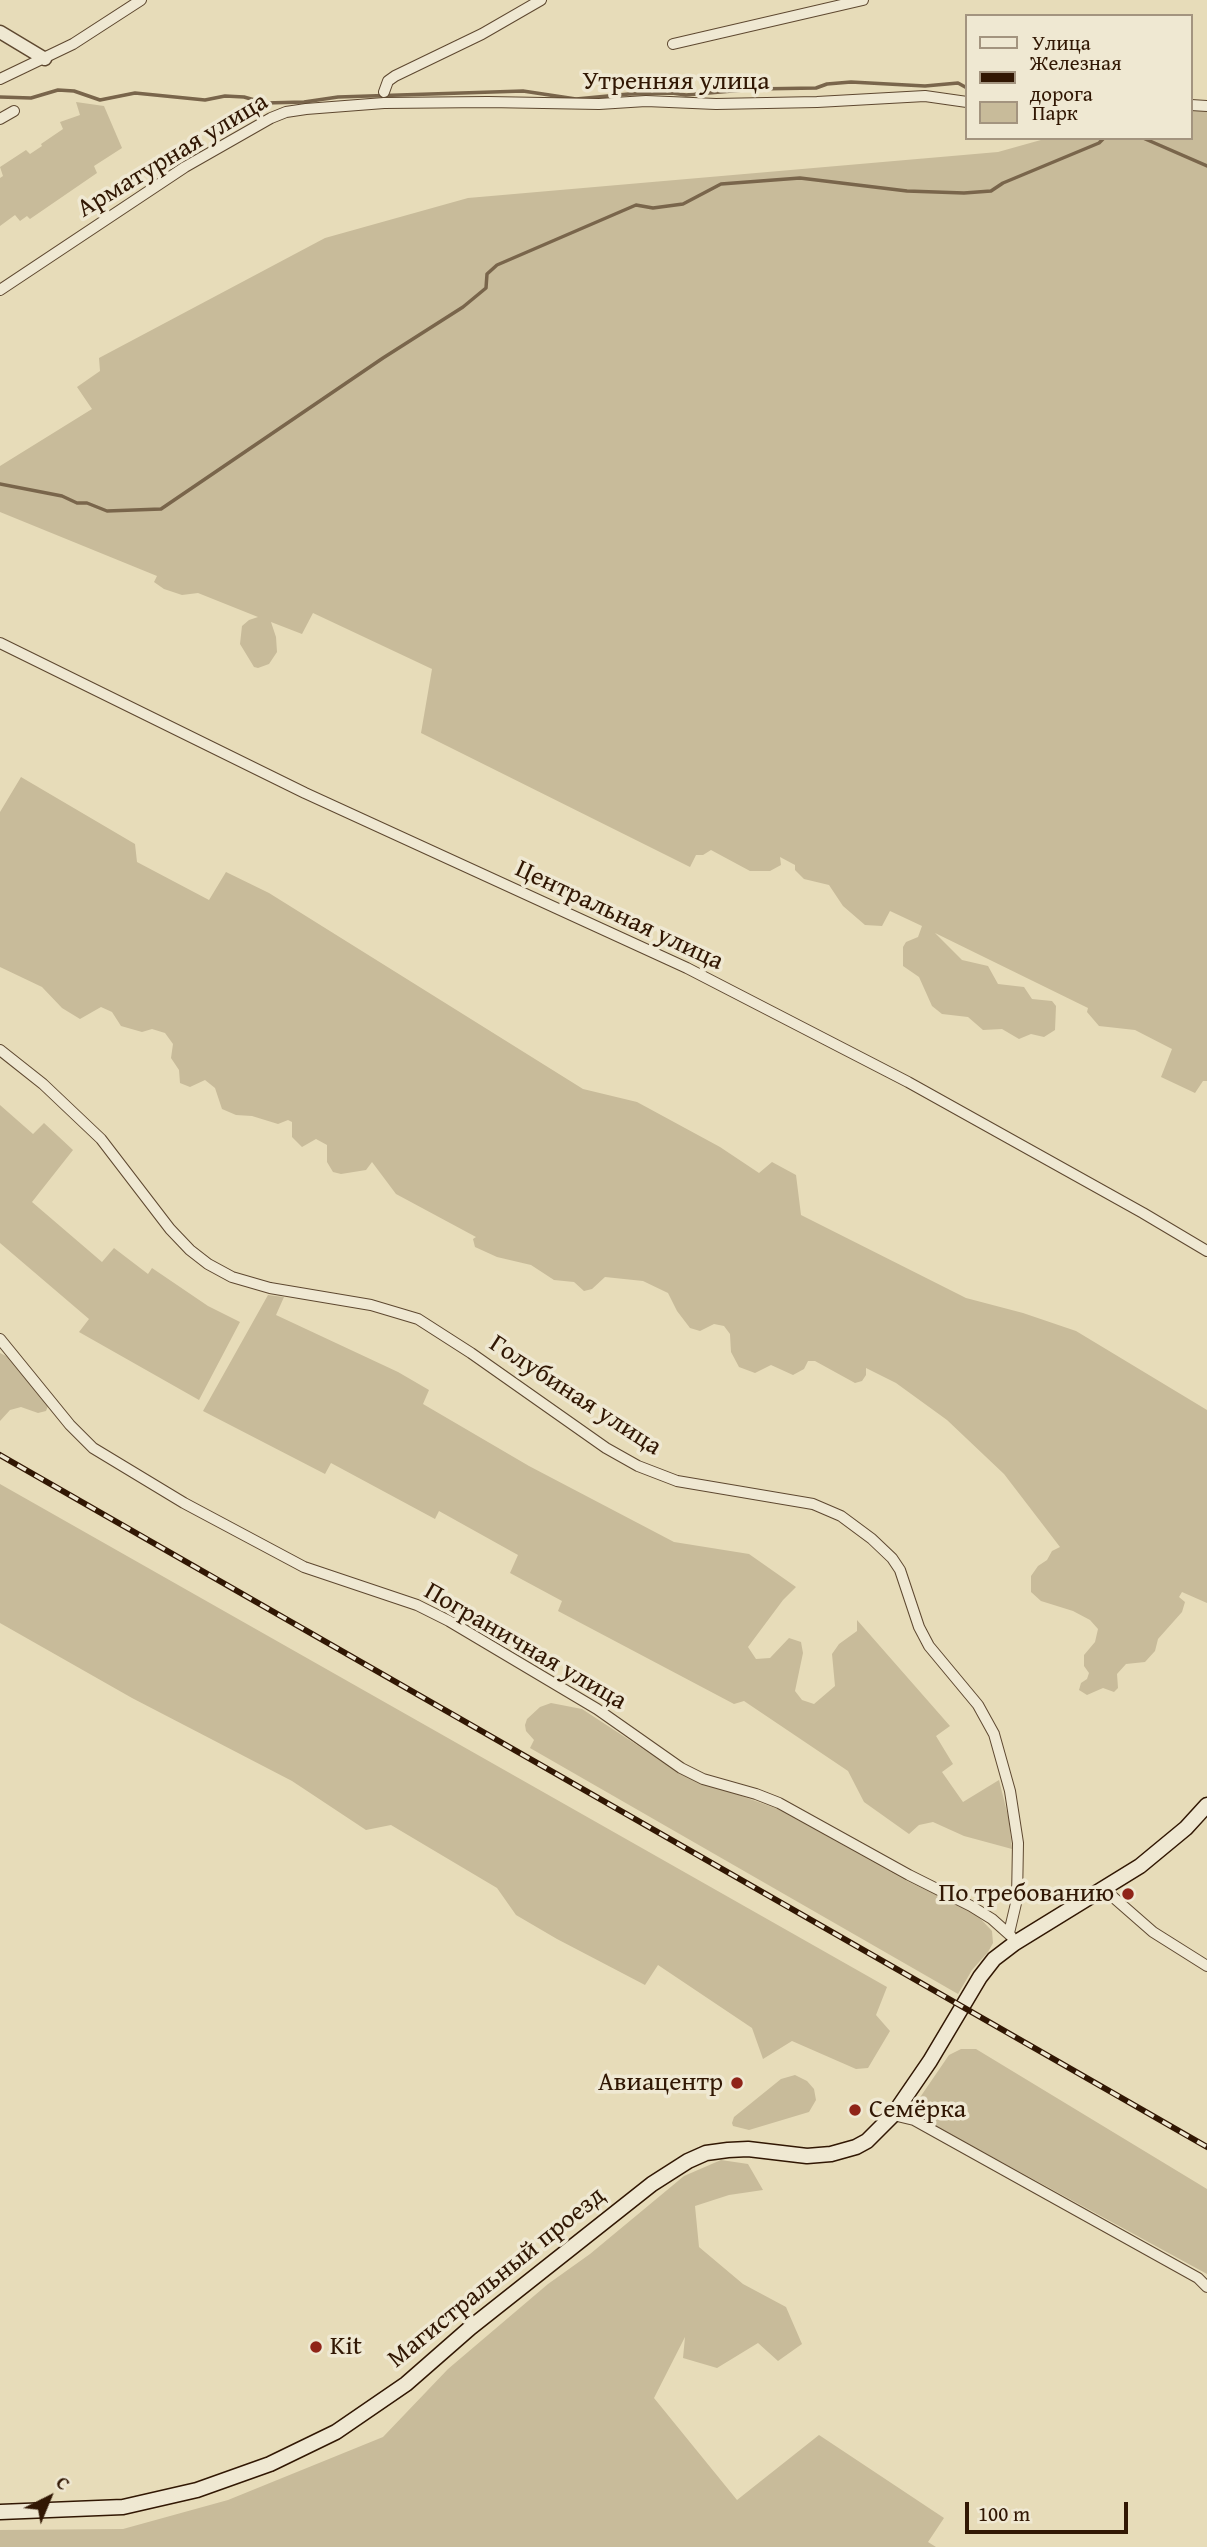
<!DOCTYPE html>
<html>
<head>
<meta charset="utf-8">
<style>
  body { margin:0 }
  #map { position:relative; width:1207px; height:2547px; overflow:hidden; background:#e7dcb9; font-family:"Gentium Book Plus",serif }
  canvas { display:block }
  .legend { position:absolute; left:965px; top:14px; width:228px; height:126px; box-sizing:border-box; background:#efe8d2; border:2px solid #a3947f; margin:0; padding:9px 12px; list-style:none; font-size:21px; color:#311703 }
  .legend li { display:flex; align-items:center; gap:14px; height:35px }
  .legend b { width:35px; border:2px solid #a3947f }
  .north { position:absolute; left:14px; top:2463px; width:70px; height:70px; -webkit-text-stroke:5px #efe8d2; paint-order:stroke; rotate:43deg; font-size:19px; font-weight:700; line-height:28px; text-align:center; color:#311703 }
  .north::after { content:''; display:block; margin:auto; width:24px; height:32px; background:#311703; clip-path:polygon(50% 0,100% 100%,50% 72%,0 100%) }
  .scale { position:absolute; left:965px; top:2502px; width:163px; height:32px; box-sizing:border-box; border:4px solid #311703; border-top:0; padding-left:9px; font-size:21px; line-height:24px; white-space:nowrap; color:#311703; -webkit-text-stroke:5px #efe8d2; paint-order:stroke }
</style>
</head>
<body>
<div id="map">
<canvas width="1207" height="2547"></canvas>
<ul class="legend">
<li><b style="height:9px;background:#efe8d2"></b>Улица</li>
<li><b style="height:9px;background:#311703"></b>Железная дорога</li>
<li><b style="height:19px;background:#c8bb9a"></b>Парк</li>
</ul>
<div class="north">С</div>
<div class="scale">100 m</div>
</div>
<script>
const g = document.querySelector('canvas').getContext('2d');
g.lineJoin = 'round';
function fill(path, color) { g.fillStyle = color; g.fill(path, 'evenodd'); }
const poly = rows => new Path2D(rows.map(r => 'M' + r).join(''));
function stroke(path, color, width, dash) { g.strokeStyle = color; g.lineWidth = width; g.lineCap = dash ? 'butt' : 'round'; g.setLineDash(dash || []); g.stroke(path); }
function drawText(font, color, halo, rows, align = 'center') {
  g.font = font + ' "Gentium Book Plus",serif'; g.lineWidth = 7; g.setLineDash([]); g.textBaseline = 'middle'; g.strokeStyle = halo; g.fillStyle = color; for (const [text, x, y, turn = 0] of rows) {
    g.save(); g.translate(x, y); g.rotate((+turn || 0) * Math.PI / 180); g.textAlign = isNaN(turn) ? turn : align; if (halo) g.strokeText(text, 0, 0); g.fillText(text, 0, 0); g.restore();
  }
}
fill(poly([
  [76,102,104,106,122,148,94,166,97,173,30,219,27,216,20,221,15,215,0,226,0,178,3,176,0,167,26,150,30,154,42,146,41,144,63,129,60,122,80,115],
  [1207,109,1207,1081,1203,1081,1195,1093,1161,1077,1172,1049,1135,1030,1099,1026,1087,1012,1088,1008,935,933,962,960,988,966,998,984,1024,987,1032,999,1052,1001,1056,1006,1055,1030,1044,1037,1031,1034,1019,1039,1002,1029,983,1030,968,1017,942,1014,932,1006,919,977,903,966,903,947,906,942,918,937,922,926,890,911,882,926,865,925,843,906,829,885,804,879,795,870,795,865,780,857,781,865,770,871,750,871,711,850,703,855,696,855,690,867,421,733,432,669,313,613,302,634,271,622,276,637,277,652,269,664,258,668,254,667,240,644,242,626,249,620,258,617,198,593,182,595,164,589,154,582,157,576,0,512,0,466,92,409,77,387,100,371,99,358,325,238,468,198,998,152,1048,138,1191,138,1191,110],
  [21,777,135,844,137,862,209,900,226,872,269,893,583,1089,637,1102,720,1147,759,1173,772,1162,796,1175,801,1215,966,1298,1023,1313,1076,1331,1207,1410,1207,1603,1182,1592,1179,1597,1185,1602,1182,1612,1158,1639,1155,1651,1145,1662,1126,1664,1117,1674,1118,1688,1114,1692,1103,1688,1087,1695,1079,1690,1081,1683,1087,1679,1089,1673,1084,1666,1084,1655,1095,1642,1098,1629,1090,1620,1073,1611,1041,1601,1031,1592,1031,1576,1038,1566,1047,1560,1052,1551,1060,1547,1004,1474,947,1420,896,1383,866,1368,866,1375,862,1381,855,1383,815,1361,808,1361,804,1369,793,1375,771,1365,755,1373,739,1367,731,1352,730,1334,724,1326,714,1324,700,1331,690,1328,677,1311,668,1293,643,1281,605,1277,592,1289,584,1291,574,1282,554,1280,531,1265,497,1257,475,1247,473,1239,476,1237,396,1194,372,1162,366,1170,341,1174,333,1172,327,1162,327,1145,316,1139,302,1147,292,1137,292,1122,288,1120,278,1124,252,1116,236,1115,222,1109,215,1088,205,1080,190,1087,180,1083,179,1070,171,1058,173,1044,165,1033,152,1029,142,1032,121,1026,112,1012,101,1007,80,1019,62,1008,42,987,0,967,0,812],
  [0,1105,33,1134,44,1123,73,1150,32,1202,102,1262,114,1248,148,1274,152,1268,208,1306,240,1322,199,1400,79,1332,89,1319,0,1243],
  [268,1295,284,1297,276,1315,398,1372,429,1390,423,1404,529,1466,674,1542,749,1554,796,1587,783,1600,748,1647,756,1659,770,1658,789,1638,801,1642,803,1653,795,1691,802,1700,814,1704,835,1686,832,1654,839,1644,857,1631,857,1620,950,1726,936,1736,953,1764,942,1772,963,1802,999,1780,1009,1820,1012,1849,964,1836,933,1822,919,1825,909,1834,864,1802,848,1771,744,1701,734,1704,558,1611,562,1601,510,1573,518,1555,439,1511,435,1519,331,1463,325,1474,203,1411],
  [0,1353,6,1356,48,1406,46,1411,38,1413,21,1407,10,1410,0,1421],
  [0,1484,887,1987,876,2015,890,2031,868,2068,856,2069,792,2041,763,2059,752,2028,658,1965,645,1985,557,1939,516,1915,497,1888,391,1825,366,1830,292,1781,132,1698,0,1623],
  [551,1703,582,1709,683,1775,778,1809,907,1881,975,1913,992,1931,993,1943,988,1952,972,1970,958,1994,530,1748,534,1740,526,1731,525,1725,527,1719,540,1707],
  [961,2049,976,2049,1207,2189,1207,2274,910,2112,949,2055],
  [795,2075,807,2081,814,2089,816,2100,809,2112,749,2130,733,2126,732,2123,734,2117,781,2079],
  [721,2160,748,2164,763,2190,729,2195,695,2206,699,2247,743,2284,786,2307,802,2344,778,2361,758,2343,717,2368,683,2358,685,2337,654,2398,737,2500,819,2435,944,2518,928,2542,936,2547,0,2547,0,2530,123,2529,228,2500,383,2437,448,2369,548,2284,590,2254,684,2176]
]), '#c8bb9a');
stroke(poly([
  [0,97,31,98,58,90,74,91,100,100,135,93,205,100,225,96,244,97,265,103,304,102,338,97,523,91,576,99,629,94,672,93,686,95,755,89,816,88,827,84,851,82,925,86,958,83,967,88],
  [1143,138,1207,166],
  [0,484,62,496,77,503,87,503,107,511,161,509,383,358,463,307,486,288,487,274,497,265,636,205,653,208,683,204,721,184,800,178,907,191,964,193,991,191,1003,183,1099,143,1104,138]
]), '#79654b', 3.5);
const minor = poly([
  [673,44,863,0],
  [0,79,73,44,141,0],
  [384,92,388,81,395,76,482,34,541,0],
  [1191,105,1207,106],
  [0,119,14,111],
  [0,290,185,167,271,118,286,112,306,109,384,103,488,102,599,104,646,101,716,104,817,102,925,96,967,102],
  [0,643,305,793,687,968,908,1082,1143,1213,1207,1251],
  [0,1050,43,1084,101,1139,170,1229,190,1250,208,1264,232,1277,270,1288,371,1305,418,1319,471,1353,606,1448,638,1466,677,1481,813,1504,841,1516,872,1539,892,1558,900,1570,919,1627,929,1646,978,1705,994,1734,1010,1791,1018,1843,1017,1899,1009,1933],
  [0,1339,70,1425,93,1448,184,1503,304,1567,417,1605,449,1621,597,1709,681,1768,703,1779,756,1794,779,1803,909,1875,971,1906,992,1919,1011,1936],
  [1105,1890,1153,1932,1207,1966],
  [893,2115,914,2120,1198,2278,1207,2287]
]);
const tertiary = poly([
  [0,32,45,59]
]);
const secondary = poly([
  [0,2512,123,2507,197,2490,270,2464,336,2432,406,2384,470,2328,652,2184,688,2161,706,2153,728,2150,748,2149,807,2156,831,2154,856,2147,867,2141,893,2115,930,2061,980,1977,994,1959,1015,1943,1140,1866,1186,1828,1207,1805]
]);
stroke(minor, '#5e4830', 12);
stroke(tertiary, '#5e4830', 15);
stroke(secondary, '#311703', 17);
stroke(minor, '#efe8d2', 10);
stroke(tertiary, '#efe8d2', 12);
stroke(secondary, '#efe8d2', 14);
const rail = poly([
  [0,1455,1207,2147]
]);
stroke(rail, '#311703', 6);
stroke(rail, '#efe8d2', 3.5, [10]);
for (const [x, y, r, color] of [
  [1128,1894,7,"#8f2418"],
  [737,2083,7,"#8f2418"],
  [855,2110,7,"#8f2418"],
  [316,2347,7,"#8f2418"]
]) { const dot = new Path2D(); dot.arc(x, y, r, 0, 2 * Math.PI); g.fillStyle = color; g.fill(dot); stroke(dot, '#efe8d2', 2.5); }
drawText('26px', '#311703', '#efe8d2', [
  ["Утренняя улица",676,82],
  ["Арматурная улица",173,156,-31],
  ["Центральная улица",619,916,25],
  ["Голубиная улица",575,1396,33],
  ["Пограничная улица",525,1647,30],
  ["Магистральный проезд",497,2278,-39]
]);
drawText('26px', '#311703', '#efe8d2', [
  ["По требованию",1114,1894],
  ["Авиацентр",723,2083],
  ["Семёрка",869,2110,"left"],
  ["Kit",330,2347,"left"]
], 'right');
</script>
</body>
</html>
